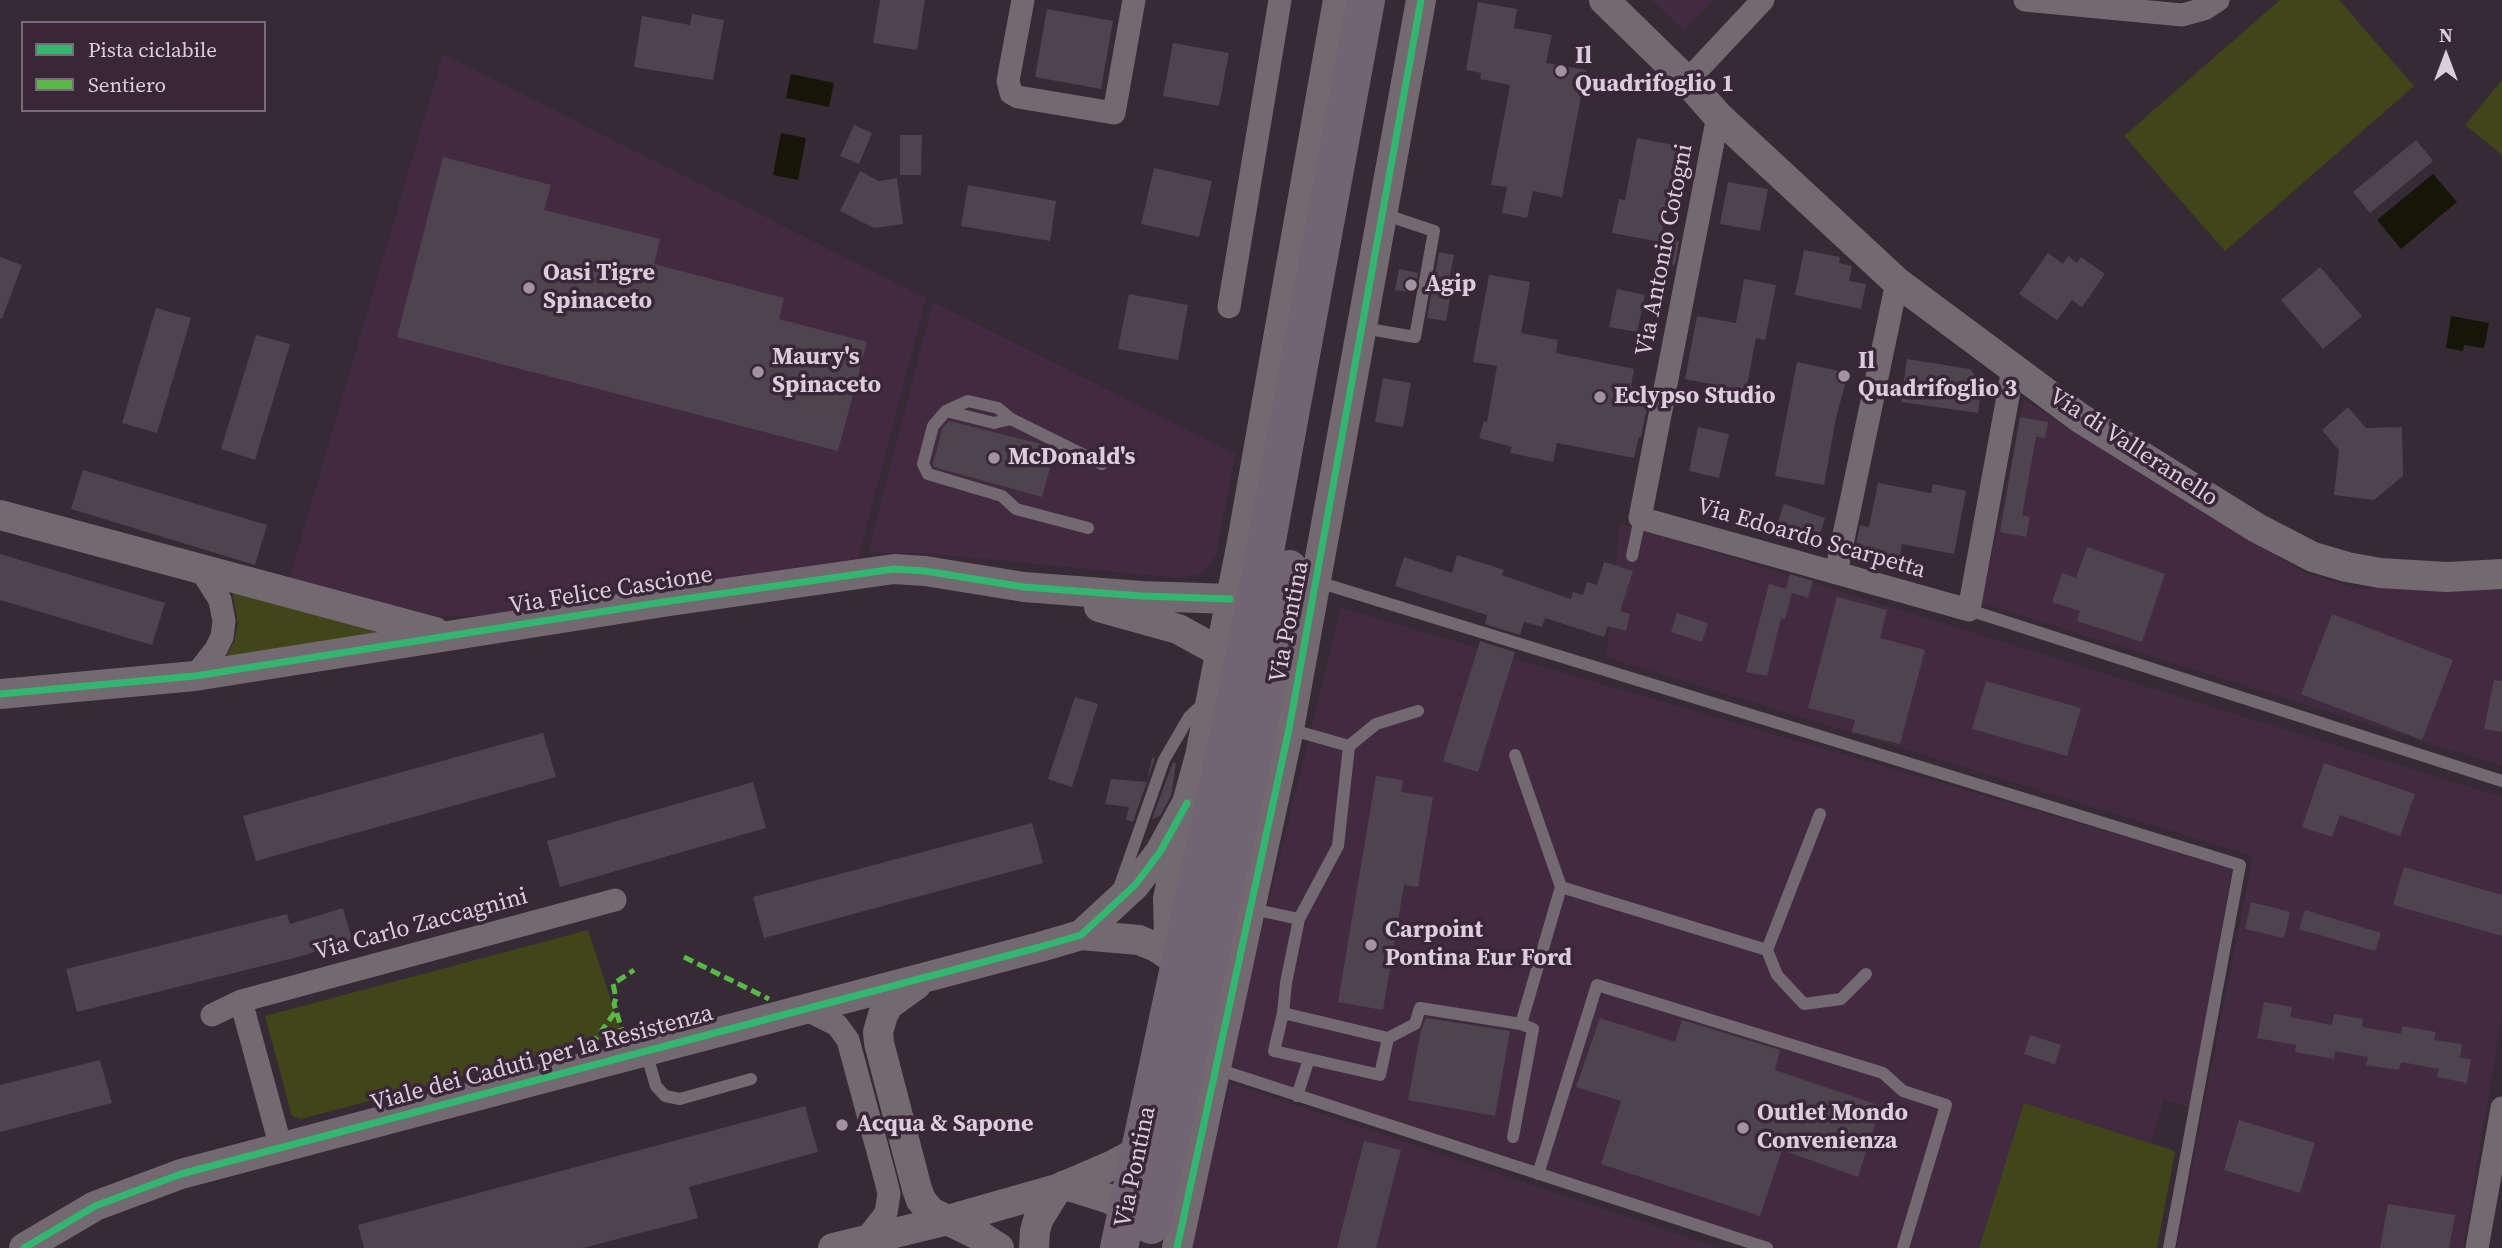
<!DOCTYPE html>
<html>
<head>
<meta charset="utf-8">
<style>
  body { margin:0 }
  #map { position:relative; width:2502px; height:1248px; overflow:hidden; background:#362a35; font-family:"Source Serif 4",serif }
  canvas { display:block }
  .legend { position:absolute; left:21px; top:21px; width:245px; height:91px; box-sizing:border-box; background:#3a2639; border:2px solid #7a6979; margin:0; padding:9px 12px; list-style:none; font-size:21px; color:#dbcdda }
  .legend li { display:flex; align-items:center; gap:14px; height:35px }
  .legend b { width:35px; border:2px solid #7a6979 }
  .north { position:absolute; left:2411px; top:21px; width:70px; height:70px; -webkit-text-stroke:5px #3a2639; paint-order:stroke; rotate:0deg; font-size:19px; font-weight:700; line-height:28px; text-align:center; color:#dbcdda }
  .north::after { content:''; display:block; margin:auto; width:24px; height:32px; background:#dbcdda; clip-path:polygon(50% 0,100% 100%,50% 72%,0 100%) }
</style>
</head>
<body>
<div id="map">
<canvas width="2502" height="1248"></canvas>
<ul class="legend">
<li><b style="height:9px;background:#33b770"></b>Pista ciclabile</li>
<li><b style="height:9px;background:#58b947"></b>Sentiero</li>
</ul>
<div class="north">N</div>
</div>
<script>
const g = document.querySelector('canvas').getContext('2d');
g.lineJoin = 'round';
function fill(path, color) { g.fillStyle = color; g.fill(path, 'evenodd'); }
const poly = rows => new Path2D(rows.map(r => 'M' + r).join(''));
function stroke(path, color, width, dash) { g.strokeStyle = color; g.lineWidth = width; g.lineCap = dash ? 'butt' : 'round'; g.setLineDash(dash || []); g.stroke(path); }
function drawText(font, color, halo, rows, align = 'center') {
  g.font = font + ' "Source Serif 4",serif'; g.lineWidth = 7; g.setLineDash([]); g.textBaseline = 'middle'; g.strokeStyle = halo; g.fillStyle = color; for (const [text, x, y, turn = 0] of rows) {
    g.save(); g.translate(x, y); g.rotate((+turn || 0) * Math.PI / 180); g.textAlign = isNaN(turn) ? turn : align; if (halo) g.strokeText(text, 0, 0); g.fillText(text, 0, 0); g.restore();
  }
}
fill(poly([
  [1652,0,1714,0,1683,30],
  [443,54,926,298,858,559,495,615,446,616,399,612,288,583],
  [933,302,1235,454,1216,555,1201,574,1177,578,926,553,868,553],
  [2024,400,2305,573,2359,589,2502,582,2502,766,1982,603],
  [1620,523,2502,797,2502,1014,2463,1248,2176,1248,2253,856,1606,657],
  [1341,608,2232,868,2191,1108,2164,1099,2151,1143,2024,1103,1979,1248,1765,1248,1519,1160,1228,1067],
  [1230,1083,1719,1248,1189,1248]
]), '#422b41');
fill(poly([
  [2280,0,2339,0,2414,86,2225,251,2124,136],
  [2502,80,2502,155,2465,125],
  [232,592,374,630,374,632,371,635,228,657,227,654,234,642,238,623],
  [588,930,622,1034,301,1119,292,1116,265,1016],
  [2024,1103,2175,1151,2157,1248,1979,1248]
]), '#40451a');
fill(poly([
  [791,74,834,83,829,107,786,98],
  [781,133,806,138,798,180,773,175],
  [2433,174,2457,202,2401,249,2377,220],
  [2451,316,2489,323,2484,348,2464,345,2463,351,2446,348]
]), '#151607');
fill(poly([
  [880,0,925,0,917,50,873,43],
  [1478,2,1517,9,1514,28,1552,35,1546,63,1586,70,1562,197,1533,191,1527,218,1502,213,1507,187,1491,185,1510,85,1480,79,1481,73,1466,70],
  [1047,9,1113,21,1101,89,1035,77],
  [692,14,724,20,713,80,634,67,642,16,690,25],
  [1173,43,1229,53,1219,106,1163,96],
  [854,125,872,133,859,164,840,156],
  [900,135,922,135,921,175,900,175],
  [1637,138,1679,146,1660,242,1612,233,1619,199,1625,200],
  [2416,140,2433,161,2370,213,2353,192],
  [443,157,551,185,544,210,660,239,654,264,784,298,779,319,867,342,838,451,397,337],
  [1154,168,1212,181,1199,237,1141,224],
  [860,171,879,181,897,178,903,224,874,228,840,211],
  [1728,182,1768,189,1760,231,1720,224],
  [968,185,1056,201,1050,241,961,226],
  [1661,237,1679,241,1675,265,1656,261],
  [1804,250,1840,257,1839,263,1852,266,1849,281,1866,284,1861,309,1795,295],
  [1439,252,1454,255,1446,296,1450,297,1446,321,1427,318],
  [2048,253,2063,264,2068,256,2077,263,2081,257,2105,274,2082,307,2072,300,2057,320,2019,294],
  [0,257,22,265,2,319,0,318],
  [2320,267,2362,316,2323,349,2281,300],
  [1399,269,1418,273,1414,293,1395,290],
  [1489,275,1530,282,1521,333,1558,340,1556,353,1634,369,1631,386,1649,398,1641,437,1639,437,1634,458,1557,443,1553,462,1510,453,1512,447,1479,438,1484,421,1487,422,1497,366,1473,362],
  [1744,279,1776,285,1765,340,1756,338,1746,391,1685,379,1697,316,1736,323],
  [1617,289,1645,295,1637,332,1609,327],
  [1129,294,1188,305,1178,360,1118,349],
  [156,308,191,318,157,433,122,423],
  [256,335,290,344,255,460,221,449],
  [1907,359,1970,369,1982,384,1978,413,1901,402],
  [1797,362,1848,373,1836,418,1824,485,1775,476],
  [1383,378,1411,383,1403,427,1375,422],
  [2348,407,2366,428,2402,427,2403,476,2374,500,2334,495,2339,450,2322,430],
  [2020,417,2048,422,2045,438,2036,437,2022,515,2030,517,2026,537,2000,532],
  [949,421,1045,445,1055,450,1042,497,934,467,933,464,942,429],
  [1698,427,1729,434,1719,478,1689,471],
  [83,470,267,525,255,565,71,509],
  [1878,483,1931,493,1933,484,1966,491,1954,554,1902,544,1899,562,1854,555,1860,525,1869,527],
  [1784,504,1825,518,1817,544,1775,531],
  [2087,547,2165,574,2142,642,2077,621,2080,611,2052,602,2062,573,2076,578],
  [0,554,165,603,152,645,0,600],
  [1457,555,1504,570,1502,575,1571,599,1573,592,1583,595,1587,582,1597,585,1604,562,1633,571,1620,611,1630,614,1626,631,1608,626,1604,637,1545,618,1542,627,1524,622,1520,635,1485,624,1487,615,1395,586,1404,557,1452,573],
  [1790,574,1813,581,1808,598,1792,593,1785,619,1781,618,1767,676,1746,672,1769,584,1786,589],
  [1837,597,1887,610,1880,638,1925,650,1900,744,1852,732,1855,720,1808,708],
  [1677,613,1708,623,1702,642,1671,632],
  [2332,614,2453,660,2422,740,2301,694],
  [1480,641,1515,652,1478,772,1443,761],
  [2494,680,2502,681,2502,732,2484,729],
  [1986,681,2081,708,2067,756,1972,729],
  [1075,697,1098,704,1072,787,1048,779],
  [543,733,556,777,256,861,243,816],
  [1152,758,1155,758,1133,822,1126,820,1129,807,1105,804,1111,779,1147,782],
  [1173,762,1176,763,1171,796,1160,816,1152,819],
  [2324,763,2415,794,2400,836,2340,815,2332,837,2302,827],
  [1376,776,1403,780,1401,792,1433,797,1418,887,1404,885,1383,1010,1338,1002],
  [753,782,766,828,560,887,547,841],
  [1032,823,1043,863,764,938,753,897],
  [2404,867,2502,895,2502,936,2393,905],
  [2251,902,2290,912,2284,938,2245,929],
  [343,908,352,940,298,957,77,1012,66,969,287,914,290,924],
  [2305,910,2381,933,2375,951,2299,929],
  [2264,1002,2292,1007,2290,1017,2332,1025,2334,1014,2363,1019,2362,1027,2401,1034,2402,1026,2436,1032,2434,1040,2462,1044,2460,1058,2471,1059,2467,1083,2437,1077,2439,1069,2401,1062,2399,1070,2366,1065,2368,1057,2335,1051,2334,1059,2295,1052,2296,1045,2257,1038],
  [1426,1018,1510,1031,1495,1116,1408,1100,1421,1030],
  [1600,1018,1675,1042,1682,1020,1780,1050,1775,1070,1881,1106,1858,1177,1782,1150,1760,1216,1601,1164,1621,1101,1576,1087],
  [2030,1035,2061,1045,2055,1064,2024,1054],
  [100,1060,112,1103,0,1132,0,1085],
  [805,1106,818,1152,689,1187,698,1218,583,1248,364,1248,358,1225],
  [2239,1120,2315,1143,2300,1193,2224,1170],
  [1364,1141,1401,1150,1376,1248,1337,1248],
  [2388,1204,2455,1215,2449,1248,2380,1248]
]), '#4e444d');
stroke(poly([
  [1363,328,1415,337,1434,231,1383,214],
  [946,411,994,423,1011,419],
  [1088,528,1016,509,1002,496,928,474,923,464,933,426,946,411,968,401,998,408,1011,419,1102,464],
  [1632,556,1640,518],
  [1318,582,2240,865,2169,1248],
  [1969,610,2502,781],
  [1349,746,1376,724,1418,711],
  [1561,887,1767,950,1820,814],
  [1118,891,1164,760,1189,717,1204,703],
  [1252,909,1299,919,1338,846,1349,746,1289,729],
  [1299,919,1286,983,1283,1013,1388,1038,1415,1024,1420,1008,1521,1024,1561,887,1515,755],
  [1767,950,1777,975,1804,1004,1841,999,1866,974],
  [1283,1013,1274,1051,1380,1075,1388,1038],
  [646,1052,656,1086,665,1096,680,1099,751,1079],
  [1217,1069,1767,1248],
  [1297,1096,1309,1059],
  [1513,1137,1533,1029,1521,1024],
  [1538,1174,1597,985,1883,1073,1903,1091,1946,1105,1903,1248]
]), '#726971', 12);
stroke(poly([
  [1023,0,1008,81,1011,93,1018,97,1114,113,1134,0],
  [2025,0,2182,15,2204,9,2218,0],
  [1687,81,1763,0],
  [1718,116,1640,518,1969,610,2013,369],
  [1229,307,1280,0],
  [1836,573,1897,282],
  [195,676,216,649,222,637,224,621,220,600,201,570],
  [241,1001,281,1148],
  [805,1009,837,1025,848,1040,886,1181,889,1194,886,1213,865,1240],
  [212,1015,241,1001,615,900],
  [2477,1248,2502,1108]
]), '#726971', 23);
stroke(poly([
  [1604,0,1687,81,1718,116,1897,282,2080,418,2257,528,2313,557,2347,567,2380,573,2447,577,2502,574],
  [0,515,435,632],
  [1099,607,1178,629,1220,652],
  [0,694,195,676,663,602,894,569,925,571,1024,587,1142,596,1230,599],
  [1081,935,1139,940,1156,947,1182,964],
  [1179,962,1169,937,1168,899,1187,803,1200,756,1242,542,1338,0],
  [916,985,888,1005,883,1015,878,1032,879,1043,917,1189,921,1200,931,1212,982,1237,999,1248],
  [1065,1185,1110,1199,1144,1219],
  [24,1248,95,1206,181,1174,1040,947,1081,935,1135,885,1160,852,1187,803],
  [833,1248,948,1220,1057,1189,1113,1165,1152,1144],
  [1034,1248,1035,1231,1038,1220,1057,1189],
  [1177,1248,1289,729,1421,0]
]), '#726971', 30);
stroke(poly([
  [1151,1225,1250,770,1289,569],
  [1119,1248,1223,762,1261,573,1366,0]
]), '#726472', 38);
stroke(poly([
  [684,957,769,999],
  [624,1037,614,1004,616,998,613,984,634,970],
  [591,1045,616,1011]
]), '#58b947', 5, [10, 5]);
stroke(poly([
  [0,694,195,676,663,602,894,569,925,571,1024,587,1142,596,1230,599],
  [24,1248,95,1206,181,1174,1040,947,1081,935,1135,885,1160,852,1187,803],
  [1177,1248,1289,729,1421,0]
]), '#33b770', 7);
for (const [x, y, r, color] of [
  [1561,71,7,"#a194a0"],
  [1411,285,7,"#a194a0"],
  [529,288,7,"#a194a0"],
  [758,372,7,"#a194a0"],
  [1844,376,7,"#a194a0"],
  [1600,397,7,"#a194a0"],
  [994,458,7,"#a194a0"],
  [1371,945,7,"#a194a0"],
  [842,1125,7,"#a194a0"],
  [1743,1128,7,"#a194a0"]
]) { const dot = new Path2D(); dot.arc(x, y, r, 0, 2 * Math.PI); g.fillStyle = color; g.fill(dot); stroke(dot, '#3a2639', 2.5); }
drawText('bold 24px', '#dbcdda', '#3a2639', [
  ["Il",1575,57],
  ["Quadrifoglio 1",1575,85],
  ["Oasi Tigre",543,274],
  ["Spinaceto",543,302],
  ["Agip",1425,285],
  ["Maury's",772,358],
  ["Spinaceto",772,386],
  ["Il",1858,362],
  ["Quadrifoglio 3",1858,390],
  ["Eclypso Studio",1614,397],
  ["McDonald's",1008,458],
  ["Carpoint",1385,931],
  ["Pontina Eur Ford",1385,959],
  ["Outlet Mondo",1757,1114],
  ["Convenienza",1757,1142],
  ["Acqua & Sapone",856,1125]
], 'left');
drawText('24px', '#dbcdda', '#3a2639', [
  ["Via Antonio Cotogni",1665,250,-79],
  ["Via di Valleranello",2133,448,33],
  ["Via Edoardo Scarpetta",1811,539,16],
  ["Via Felice Cascione",611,591,-9],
  ["Via Pontina",1290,622,-79],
  ["Via Carlo Zaccagnini",421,925,-15],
  ["Viale dei Caduti per la Resistenza",542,1059,-15],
  ["Via Pontina",1136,1167,-78]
]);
</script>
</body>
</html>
